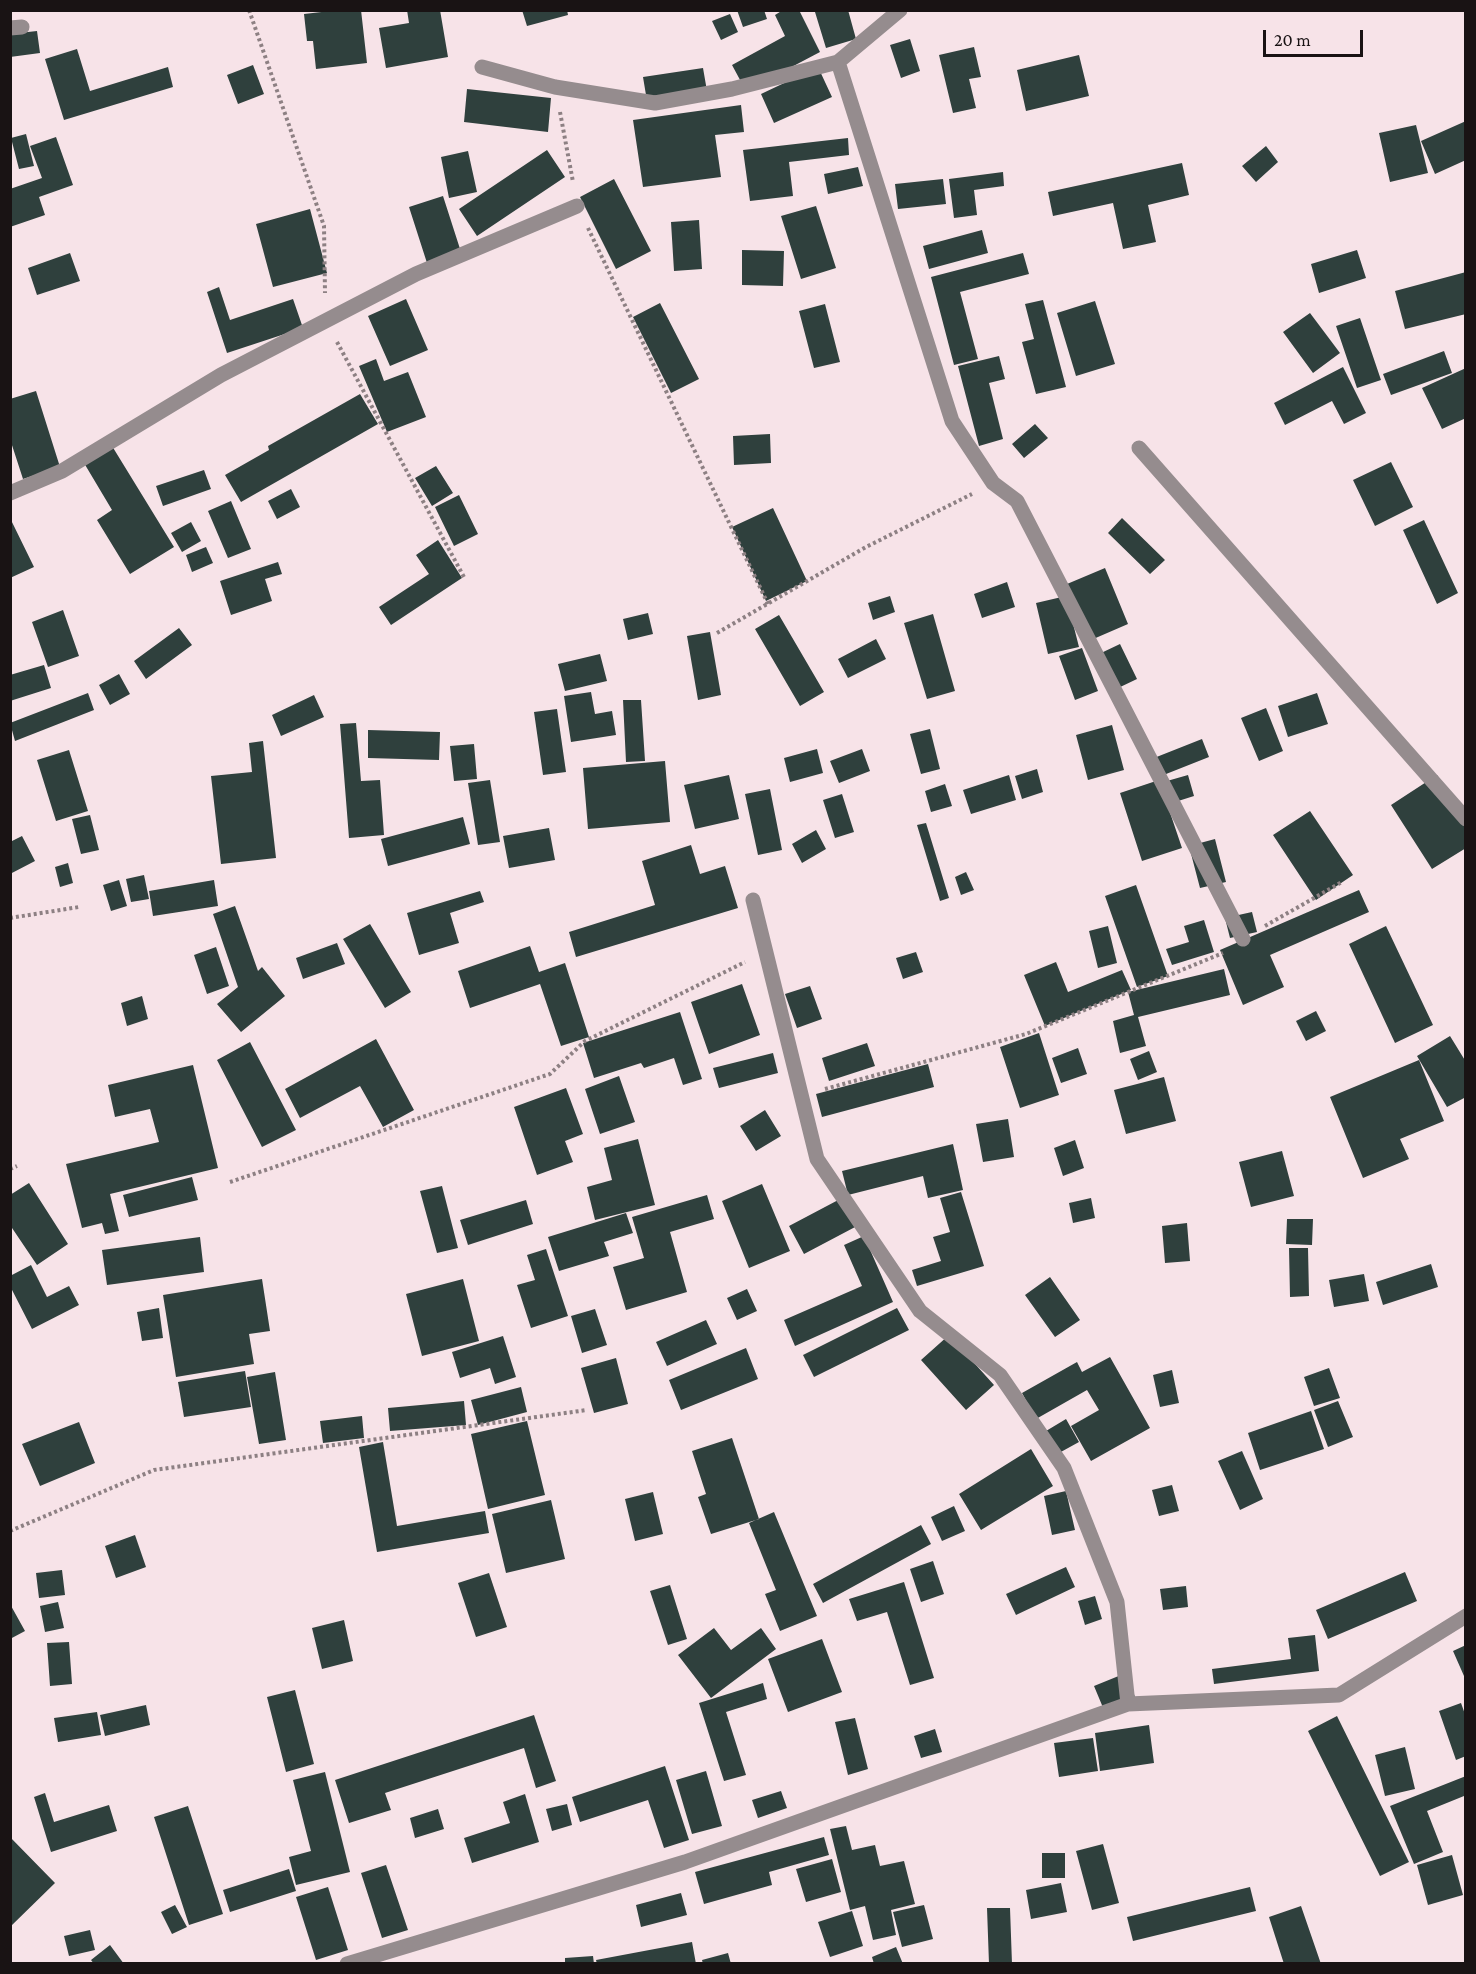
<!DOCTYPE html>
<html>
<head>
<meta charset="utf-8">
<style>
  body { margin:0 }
  #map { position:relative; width:1476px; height:1974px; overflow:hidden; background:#f7e3e8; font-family:"Crimson Pro",serif }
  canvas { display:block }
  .frame { position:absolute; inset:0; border:12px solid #191314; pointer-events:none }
  .scale { position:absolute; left:1263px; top:30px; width:100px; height:27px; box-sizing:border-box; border:3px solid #191314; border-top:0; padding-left:8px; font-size:18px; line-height:21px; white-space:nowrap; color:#191314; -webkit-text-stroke:4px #f7e3e8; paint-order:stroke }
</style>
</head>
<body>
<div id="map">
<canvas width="1476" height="1974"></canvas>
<div class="frame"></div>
<div class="scale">20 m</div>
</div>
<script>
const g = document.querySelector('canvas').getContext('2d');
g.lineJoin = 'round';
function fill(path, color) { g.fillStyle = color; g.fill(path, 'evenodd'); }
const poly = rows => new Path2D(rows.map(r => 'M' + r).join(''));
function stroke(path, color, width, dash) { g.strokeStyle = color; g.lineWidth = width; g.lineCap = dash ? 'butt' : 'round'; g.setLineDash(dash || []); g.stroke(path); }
fill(poly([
  [339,10,361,10,367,63,316,69,313,41,307,41,304,14],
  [407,10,440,10,448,57,386,68,379,28,409,23],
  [522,10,567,10,568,15,527,26],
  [737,10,764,10,767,19,743,27],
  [783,10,799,10,820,52,746,91,732,65,785,36,775,15],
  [819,10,848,10,856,39,826,48,815,12],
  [730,14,738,32,721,40,712,21],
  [37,31,40,53,10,57,10,34],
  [910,39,920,71,901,78,890,45],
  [974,47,981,77,969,79,976,108,953,113,939,55],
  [77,49,90,91,168,67,173,87,64,120,45,59],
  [1079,55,1089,96,1026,111,1017,70],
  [253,65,264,94,238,104,227,75],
  [818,67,832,97,774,123,761,94],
  [703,68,707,91,647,101,643,77],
  [467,89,551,98,548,132,464,122],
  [741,105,744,132,715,135,721,177,643,187,633,120],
  [1466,121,1466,160,1435,174,1421,141],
  [1416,125,1428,173,1390,182,1379,133],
  [26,134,34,166,19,169,11,138],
  [56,137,73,185,39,197,45,215,10,227,10,189,42,178,30,146],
  [848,138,849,155,789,162,793,196,750,201,743,150],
  [1266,146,1278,162,1256,182,1242,166],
  [547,150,565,177,477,236,459,209],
  [468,151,477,192,449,198,441,157],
  [1182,163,1189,195,1148,205,1156,242,1123,249,1113,203,1053,216,1048,192],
  [858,167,863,186,828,194,824,174],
  [1003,172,1004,186,974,190,977,215,954,218,949,179],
  [614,179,651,251,616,269,580,197],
  [943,179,946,204,898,209,895,184],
  [443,196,461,252,427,263,409,207],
  [816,206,836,268,801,279,781,216],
  [310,209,327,273,273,287,256,224],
  [699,220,702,269,674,271,671,222],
  [982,230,988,253,929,269,923,246],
  [742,250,784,251,783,286,742,285],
  [1357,250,1366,278,1319,293,1311,264],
  [70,253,80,281,37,295,28,268],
  [1023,253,1029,274,960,292,978,359,954,365,931,277],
  [1466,272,1466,314,1405,329,1395,291],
  [219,287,230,320,293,299,303,328,227,353,207,292],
  [406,299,428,350,390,366,368,316],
  [1043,300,1066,387,1036,394,1022,342,1034,339,1025,304],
  [1095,301,1115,364,1076,376,1057,313],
  [660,303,699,379,671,393,633,317],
  [825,304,840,362,814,368,799,311],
  [1310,313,1340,353,1313,373,1283,332],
  [1360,318,1381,380,1357,388,1336,326],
  [1444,351,1452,373,1391,395,1383,374],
  [999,356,1005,379,989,383,1003,439,979,446,958,366],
  [376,359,384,381,408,372,426,417,387,432,359,366],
  [1343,367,1366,413,1344,424,1332,401,1285,425,1274,403],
  [1466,368,1466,418,1442,429,1422,388],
  [36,391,60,467,23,479,10,439,10,399],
  [360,394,378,424,241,502,225,475,269,450,268,446],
  [1035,424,1048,438,1024,458,1012,444],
  [770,434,771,463,734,465,733,436],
  [112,446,174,547,130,574,97,520,112,510,84,463],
  [1391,462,1413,507,1375,526,1353,480],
  [436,466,453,493,432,506,415,478],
  [204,470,211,489,163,506,156,486],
  [291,489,300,507,277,519,268,501],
  [459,495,478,534,454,546,435,507],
  [231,501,251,549,228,558,208,511],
  [773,508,807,581,766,601,732,527],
  [10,518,34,567,10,578],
  [1122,518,1165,560,1150,574,1108,533],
  [1424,520,1458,593,1437,604,1403,530],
  [191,522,201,541,182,552,171,533],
  [438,540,462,578,391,625,379,607,429,574,416,555],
  [206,547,213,563,192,572,186,555],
  [278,562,282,574,265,579,272,601,231,615,220,581],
  [1105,568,1128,624,1091,640,1067,584],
  [1007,582,1015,607,982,618,974,594],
  [890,596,895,612,873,620,868,603],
  [1066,596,1079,647,1048,654,1036,603],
  [63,610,79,656,48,667,32,622],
  [648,613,653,634,628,640,623,619],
  [933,614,955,691,927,699,904,623],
  [779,615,824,692,800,706,755,629],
  [179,628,192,645,146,679,134,661],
  [710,632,721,695,698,700,687,636],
  [876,639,886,659,848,678,838,659],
  [1120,644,1137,679,1116,689,1099,654],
  [1082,648,1098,691,1075,700,1059,656],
  [600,654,607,681,565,691,558,664],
  [44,665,51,688,10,701,10,675],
  [119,674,130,694,110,705,99,685],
  [591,692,595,714,612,711,616,735,571,742,564,696],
  [88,693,94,710,15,741,10,723],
  [1317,693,1328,724,1288,737,1278,706],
  [314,695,324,717,281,736,272,715],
  [623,700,641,700,645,761,626,762],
  [1266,708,1283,751,1259,761,1241,718],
  [557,709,566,772,543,775,534,712],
  [356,723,361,781,380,780,384,835,349,838,340,724],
  [1112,725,1124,770,1088,780,1076,735],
  [930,729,940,769,921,774,910,734],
  [368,730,440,732,439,760,368,758],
  [1202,739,1209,757,1161,776,1154,758],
  [263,741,276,858,221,864,211,776,252,772,249,743],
  [474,744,477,779,454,781,450,746],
  [817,749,823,773,790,782,784,758],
  [862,749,870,771,839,783,830,761],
  [69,750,88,811,56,821,37,760],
  [665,761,670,822,588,829,583,768],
  [1037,769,1043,792,1022,799,1015,776],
  [729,775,739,819,695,829,684,785],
  [1009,775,1016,800,971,814,963,790],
  [1188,775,1194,796,1175,802,1167,781],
  [1437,775,1466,819,1466,848,1432,869,1391,805],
  [490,780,500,842,478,845,468,783],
  [1159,780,1182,848,1142,861,1120,793],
  [945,784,952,806,931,812,925,791],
  [770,789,782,850,758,855,745,794],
  [842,794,854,832,835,838,823,800],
  [1310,811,1353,875,1316,900,1273,835],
  [90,815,99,850,81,854,72,819],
  [463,817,470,844,388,866,381,839],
  [926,823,949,898,940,901,917,825],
  [549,828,555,860,509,868,503,836],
  [816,830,826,849,802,863,792,844],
  [22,836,35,861,10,874,10,842],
  [1215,839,1226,882,1200,888,1189,846],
  [691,845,700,874,725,866,738,908,576,957,569,932,655,905,642,861],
  [68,863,73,883,60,887,55,867],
  [966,872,974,890,961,895,955,877],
  [144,875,149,899,131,902,126,879],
  [119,880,127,906,111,911,103,885],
  [214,880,218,906,153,916,149,891],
  [1136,885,1168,976,1137,987,1105,896],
  [1359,890,1369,912,1270,955,1284,987,1243,1005,1220,950],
  [480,891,484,902,450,913,459,943,419,955,407,913],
  [235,906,258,971,262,967,285,996,241,1032,217,1004,238,987,213,914],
  [1252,912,1257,932,1230,938,1225,918],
  [1204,920,1214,952,1172,965,1166,949,1189,942,1184,926],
  [370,924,411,992,385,1008,343,939],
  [1108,926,1117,963,1098,968,1089,931],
  [1386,926,1433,1025,1395,1043,1349,944],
  [337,943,345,964,303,979,296,958],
  [530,946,539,972,565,963,589,1037,561,1046,540,984,470,1008,458,971],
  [216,947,229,986,207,994,194,955],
  [916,952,923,972,903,979,896,958],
  [1056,962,1068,992,1122,970,1131,990,1045,1026,1024,975],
  [1224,969,1230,995,1138,1017,1146,1046,1120,1053,1113,1021,1134,1015,1128,992],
  [742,984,760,1035,709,1054,691,1002],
  [810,986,822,1019,797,1028,785,994],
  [142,996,148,1019,127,1026,121,1003],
  [1316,1011,1326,1031,1306,1041,1296,1021],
  [680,1012,702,1079,683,1085,674,1058,644,1068,641,1063,594,1078,583,1043],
  [1039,1033,1059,1095,1020,1108,1000,1047],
  [1450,1036,1466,1062,1466,1097,1447,1107,1417,1056],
  [376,1039,414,1110,383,1127,360,1086,300,1118,285,1089],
  [250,1042,296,1130,262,1147,217,1060],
  [867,1043,875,1066,829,1081,822,1058],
  [1078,1048,1087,1074,1061,1083,1052,1058],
  [1149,1051,1157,1072,1138,1080,1130,1059],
  [773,1053,778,1073,719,1088,713,1068],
  [1419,1060,1444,1121,1400,1139,1409,1159,1363,1178,1330,1097],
  [928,1064,934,1087,822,1117,816,1094],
  [193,1065,218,1168,110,1194,119,1231,105,1234,102,1223,82,1228,66,1164,159,1142,150,1109,115,1117,108,1085],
  [619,1076,635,1122,600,1134,585,1089],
  [1164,1077,1176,1121,1126,1134,1114,1090],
  [566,1088,583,1134,565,1141,573,1162,537,1175,514,1107],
  [765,1110,781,1136,756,1151,740,1126],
  [1008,1119,1014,1157,983,1162,976,1124],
  [638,1139,655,1205,595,1220,587,1187,612,1180,604,1148],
  [1075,1140,1084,1168,1063,1176,1054,1148],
  [953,1144,963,1190,928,1198,923,1176,848,1195,842,1171],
  [1282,1151,1294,1196,1251,1207,1239,1162],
  [192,1177,198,1200,129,1217,123,1195],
  [29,1183,68,1244,37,1265,10,1225,10,1195],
  [762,1184,790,1251,749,1268,722,1201],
  [442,1186,458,1248,437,1253,420,1191],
  [961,1192,984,1266,917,1286,912,1270,941,1261,933,1237,950,1232,940,1198],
  [707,1195,714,1219,670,1232,687,1292,626,1310,613,1267,644,1258,632,1217],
  [842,1198,857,1226,804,1254,789,1226],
  [1091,1198,1095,1218,1073,1223,1069,1203],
  [526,1200,533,1224,468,1245,460,1220],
  [626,1213,633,1233,604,1242,609,1256,559,1271,548,1237],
  [1287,1219,1313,1219,1312,1245,1286,1244],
  [1187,1223,1190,1261,1165,1263,1162,1226],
  [864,1236,893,1302,795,1346,784,1320,862,1286,844,1245],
  [200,1237,204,1272,107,1285,102,1250],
  [1289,1248,1308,1248,1309,1296,1290,1297],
  [546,1249,568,1316,531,1328,517,1285,535,1280,527,1255],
  [1431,1264,1438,1287,1383,1305,1376,1282],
  [31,1265,47,1297,69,1286,79,1305,32,1329,10,1286,10,1276],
  [1364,1274,1369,1301,1334,1307,1329,1280],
  [1050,1277,1080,1320,1055,1337,1025,1295],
  [262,1279,270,1331,249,1334,254,1364,176,1377,163,1295],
  [463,1279,479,1341,422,1356,406,1294],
  [747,1289,757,1311,737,1320,727,1298],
  [159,1308,163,1338,142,1341,137,1312],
  [897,1308,909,1330,814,1377,803,1355],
  [595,1309,607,1345,582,1353,571,1316],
  [706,1320,717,1344,667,1366,656,1342],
  [949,1335,994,1385,966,1410,921,1360],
  [503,1336,516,1377,495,1384,490,1368,460,1378,452,1352],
  [746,1348,758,1379,681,1410,669,1380],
  [1110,1357,1150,1428,1091,1461,1071,1426,1099,1410,1087,1390,1036,1419,1022,1393,1077,1362,1082,1372],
  [616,1358,628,1404,594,1413,581,1368],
  [1329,1368,1340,1398,1314,1406,1304,1377],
  [1172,1370,1179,1403,1160,1407,1153,1375],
  [245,1371,251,1407,184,1417,178,1382],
  [275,1372,286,1440,259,1444,247,1377],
  [521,1387,527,1412,478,1425,471,1400],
  [464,1401,466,1425,390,1431,388,1408],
  [1338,1401,1353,1437,1328,1447,1314,1410],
  [1311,1411,1324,1449,1260,1470,1248,1433],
  [362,1416,364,1438,323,1443,320,1421],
  [1066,1419,1079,1442,1059,1453,1046,1431],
  [527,1421,545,1495,488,1509,471,1434],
  [79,1422,95,1463,40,1486,22,1444],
  [732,1438,759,1519,711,1534,698,1497,706,1494,692,1451],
  [383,1442,397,1526,485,1511,489,1533,377,1552,359,1447],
  [1031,1449,1053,1486,981,1530,959,1494],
  [1242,1451,1263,1499,1240,1510,1218,1461],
  [1172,1485,1179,1511,1159,1516,1152,1490],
  [1066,1491,1075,1530,1052,1535,1044,1496],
  [653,1492,663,1534,635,1541,625,1499],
  [551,1500,565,1559,506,1573,492,1514],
  [954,1506,965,1531,942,1541,931,1517],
  [774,1512,817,1616,780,1631,765,1594,776,1590,749,1523],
  [921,1525,931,1544,823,1603,813,1584],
  [135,1535,146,1567,116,1578,105,1546],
  [933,1561,944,1594,921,1602,910,1569],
  [1066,1567,1075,1587,1016,1615,1006,1594],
  [62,1570,65,1595,39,1598,36,1573],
  [1405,1572,1417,1601,1328,1639,1316,1610],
  [489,1573,507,1627,476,1637,458,1583],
  [904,1582,934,1678,910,1685,887,1612,857,1621,849,1599],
  [670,1585,687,1639,668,1645,650,1591],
  [1186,1586,1188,1607,1163,1610,1160,1589],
  [1095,1596,1102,1619,1085,1625,1078,1601],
  [58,1602,64,1628,45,1632,40,1606],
  [10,1604,25,1631,10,1639],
  [344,1620,353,1661,322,1669,312,1628],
  [714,1628,731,1650,761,1628,776,1649,711,1698,678,1655],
  [1315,1635,1319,1671,1214,1684,1212,1669,1291,1659,1288,1638],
  [822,1639,842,1692,788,1712,768,1659],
  [69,1642,72,1684,50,1686,47,1643],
  [1466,1645,1466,1675,1464,1676,1453,1651],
  [1126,1673,1135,1697,1104,1710,1094,1686],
  [763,1683,767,1699,726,1712,746,1775,724,1781,699,1703],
  [295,1690,314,1764,286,1772,267,1697],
  [1461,1703,1466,1717,1466,1756,1456,1760,1439,1711],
  [146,1705,150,1725,105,1736,100,1715],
  [97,1712,101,1735,58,1742,54,1718],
  [534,1715,556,1781,536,1788,524,1748,385,1793,391,1810,349,1823,335,1780],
  [1337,1716,1409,1862,1380,1876,1308,1731],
  [855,1718,868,1769,848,1775,835,1722],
  [1149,1725,1154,1763,1100,1771,1095,1733],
  [935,1729,942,1752,921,1758,914,1736],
  [1093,1738,1098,1771,1059,1777,1054,1743],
  [1405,1747,1415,1789,1385,1796,1375,1755],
  [665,1766,689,1840,664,1848,648,1800,580,1822,572,1797],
  [706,1771,722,1826,692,1834,676,1780],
  [325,1772,350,1872,296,1885,289,1857,311,1851,293,1780],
  [1466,1776,1466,1800,1464,1796,1427,1811,1443,1852,1414,1864,1390,1806],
  [781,1791,787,1808,758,1818,752,1800],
  [45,1793,54,1822,109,1805,117,1831,51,1852,34,1797],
  [525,1794,539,1842,472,1863,464,1838,510,1823,503,1802],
  [567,1804,572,1825,552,1831,546,1809],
  [188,1806,223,1914,189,1925,154,1817],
  [438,1809,444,1829,415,1838,410,1818],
  [846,1826,852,1850,875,1845,880,1866,904,1861,915,1904,891,1910,896,1935,873,1940,865,1906,850,1910,830,1829],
  [10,1837,55,1883,10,1927],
  [824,1837,829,1855,769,1872,772,1885,704,1904,695,1872],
  [1103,1844,1119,1903,1092,1910,1076,1851],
  [1042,1853,1065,1853,1065,1878,1042,1878],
  [1452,1855,1463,1895,1428,1905,1417,1865],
  [832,1859,841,1892,806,1902,796,1869],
  [386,1865,408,1930,382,1938,361,1873],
  [289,1869,296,1891,230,1912,223,1890],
  [1061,1883,1067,1912,1031,1919,1026,1890],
  [328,1887,348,1950,316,1960,296,1897],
  [1250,1887,1256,1911,1133,1941,1127,1917],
  [681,1893,687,1915,641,1927,636,1905],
  [175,1905,187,1927,172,1934,161,1912],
  [924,1905,933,1939,902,1947,893,1912],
  [1301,1906,1321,1964,1284,1964,1269,1917],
  [987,1908,1010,1908,1012,1964,989,1964],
  [852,1911,863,1946,830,1957,818,1922],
  [90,1930,95,1950,69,1956,64,1936],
  [692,1942,696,1964,597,1964,596,1960],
  [110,1945,124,1964,94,1964,91,1960],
  [896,1947,903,1964,874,1964,872,1957],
  [728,1953,731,1964,703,1964,702,1960],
  [593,1956,594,1964,565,1964,565,1958]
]), '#2f403d');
stroke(poly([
  [249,10,324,226,325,293],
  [560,112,573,182],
  [588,228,768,604],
  [337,342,465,579],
  [717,633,866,547,972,494],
  [10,918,79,907],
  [1265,926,1342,882],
  [825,1089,1026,1034,1223,953],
  [10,1169,17,1166],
  [230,1182,550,1074,585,1041,745,962],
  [10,1531,154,1470,587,1410]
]), '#8d8083', 4, [3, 3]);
stroke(poly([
  [10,28,22,27],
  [838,62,952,421,993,483,1017,501,1243,939],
  [482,67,555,87,655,103,732,89,838,62,900,10],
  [1139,448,1466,819],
  [10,493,62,471,221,375,416,274,577,206],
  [753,900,817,1159,920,1311,1000,1375,1064,1468,1117,1602,1128,1704],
  [347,1964,685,1862,1128,1704,1339,1695,1466,1616]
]), '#958c8e', 15);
</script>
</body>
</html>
